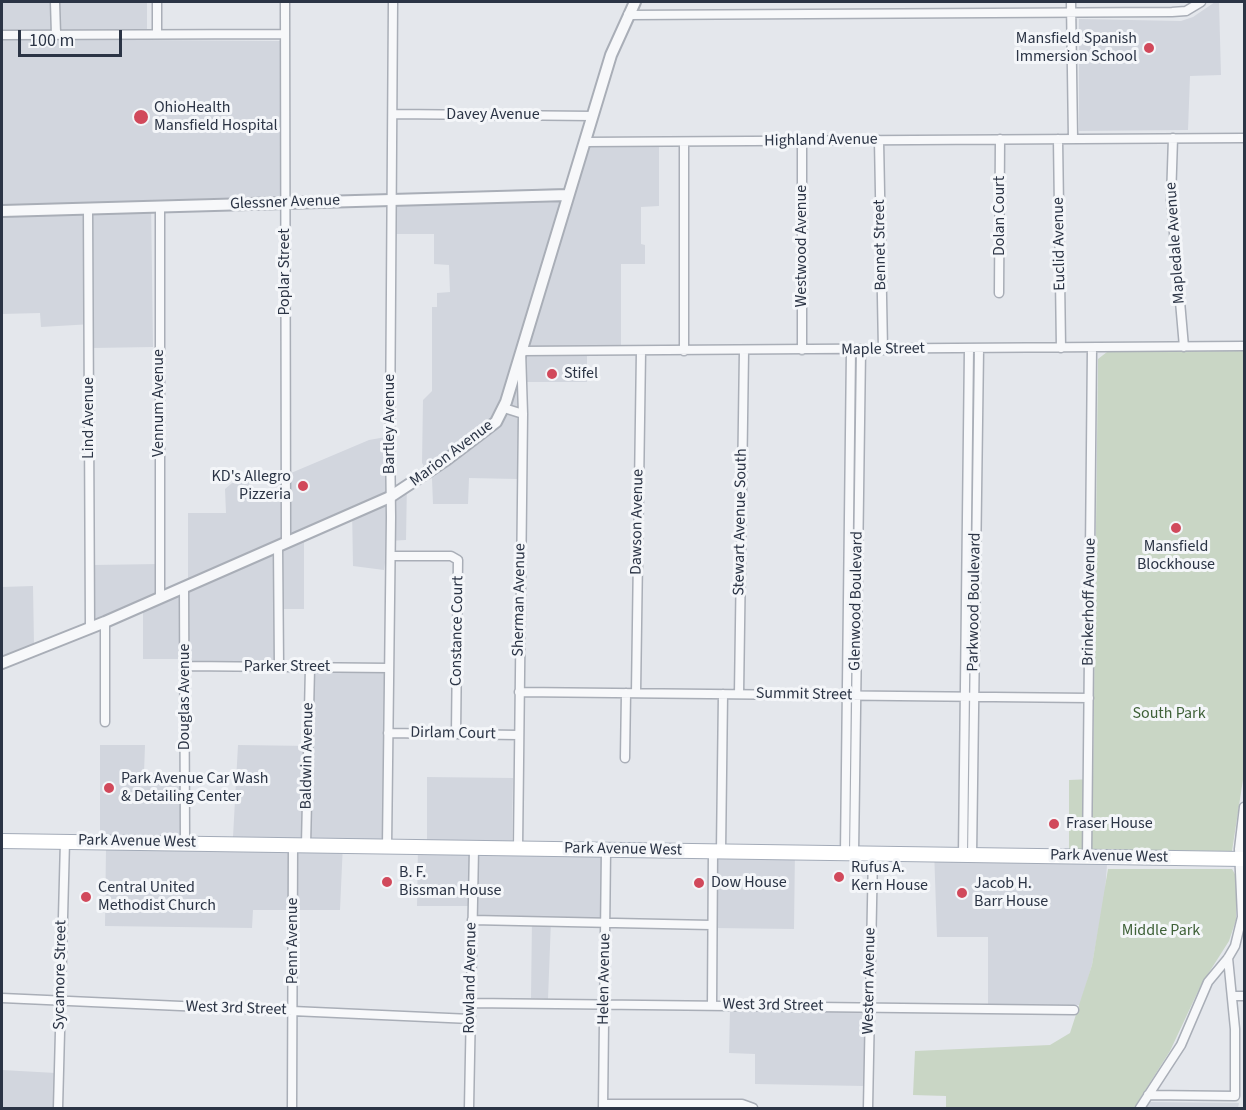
<!DOCTYPE html>
<html>
<head>
<meta charset="utf-8">
<style>
  body { margin:0 }
  #map { position:relative; width:1246px; height:1110px; overflow:hidden; background:#e4e7ec; font-family:"Source Sans 3",sans-serif }
  canvas { display:block }
  .frame { position:absolute; inset:0; border:3px solid #2b3445; pointer-events:none }
  .scale { position:absolute; left:18px; top:30px; width:104px; height:27px; box-sizing:border-box; border:3px solid #2b3445; border-top:0; padding-left:8px; font-size:18px; line-height:21px; white-space:nowrap; color:#2b3445; -webkit-text-stroke:4px #f4f6f9; paint-order:stroke }
</style>
</head>
<body>
<div id="map">
<canvas width="1246" height="1110"></canvas>
<div class="frame"></div>
<div class="scale">100 m</div>
</div>
<script>
const g = document.querySelector('canvas').getContext('2d');
g.lineJoin = 'round';
function fill(path, color) { g.fillStyle = color; g.fill(path, 'evenodd'); }
const poly = rows => new Path2D(rows.map(r => 'M' + r).join(''));
function stroke(path, color, width, dash) { g.strokeStyle = color; g.lineWidth = width; g.lineCap = dash ? 'butt' : 'round'; g.setLineDash(dash || []); g.stroke(path); }
function drawText(font, color, halo, rows, align = 'center') {
  g.font = font + ' "Source Sans 3",sans-serif'; g.lineWidth = 6; g.setLineDash([]); g.textBaseline = 'middle'; g.strokeStyle = halo; g.fillStyle = color; for (const [text, x, y, turn = 0] of rows) {
    g.save(); g.translate(x, y); g.rotate((+turn || 0) * Math.PI / 180); g.textAlign = isNaN(turn) ? turn : align; if (halo) g.strokeText(text, 0, 0); g.fillText(text, 0, 0); g.restore();
  }
}
fill(poly([
  [2,2,147,2,147,40,280,41,281,193,279,197,151,200,153,347,92,348,92,324,41,327,40,313,2,314],
  [1215,2,1219,2,1221,75,1190,76,1188,130,1079,131,1079,19,1181,21,1193,17],
  [581,136,659,141,659,206,641,207,641,244,645,245,645,264,621,264,621,347,587,347,587,382,519,382,517,479,469,478,468,504,433,504,432,479,422,463,423,400,432,391,432,307,437,307,437,293,450,292,449,265,434,264,434,234,393,234,395,194,565,188],
  [386,437,386,491,407,481,406,540,388,541,384,570,353,566,352,507,304,529,304,609,282,609,282,664,190,664,190,659,143,659,143,600,93,621,93,565,158,564,158,593,188,580,188,513,226,513,225,489,232,483,249,481,250,495,291,494,291,473,369,440],
  [33,586,34,645,2,658,2,587],
  [314,670,385,671,384,844,343,843,340,910,253,910,252,928,105,926,106,848,100,848,100,745,145,745,144,773,190,774,189,836,233,837,238,745,311,746],
  [427,777,513,778,512,844,611,844,608,919,551,920,548,999,531,998,532,919,470,918,470,906,417,906,418,846,427,846],
  [716,847,795,848,794,929,714,928],
  [934,849,1108,851,1105,892,1092,965,1080,1005,988,1004,988,937,937,937],
  [730,1010,865,1012,864,1086,755,1084,755,1054,729,1053],
  [2,1070,56,1073,54,1108,2,1108],
  [1147,1102,1239,1103,1238,1108,1145,1108]
]), '#d2d6de');
fill(poly([
  [1244,351,1244,773,1232,851,1069,850,1069,780,1093,779,1098,359,1107,352],
  [1108,869,1232,869,1236,876,1236,920,1229,941,1201,985,1170,1051,1134,1108,946,1108,946,1096,913,1095,915,1051,1050,1045,1070,1033,1092,965]
]), '#c9d6c5');
const minor = poly([
  [55,2,56,34],
  [157,2,157,33],
  [285,2,286,543],
  [1071,2,1073,139],
  [628,15,1172,12,1186,11,1201,2],
  [2,35,285,34],
  [393,114,593,116],
  [1173,138,1171,199,1184,347],
  [1058,139,1061,348],
  [879,140,883,350],
  [802,141,802,350],
  [585,142,1244,138],
  [88,209,90,628],
  [999,293,1000,139],
  [684,351,684,142],
  [504,408,523,414],
  [278,546,279,667],
  [391,556,451,556,458,560,456,734],
  [184,587,185,843],
  [160,598,160,208],
  [105,622,105,722],
  [185,666,389,668],
  [519,692,1089,698],
  [636,693,641,351],
  [739,694,744,351],
  [388,733,518,735],
  [625,758,626,693],
  [306,845,310,667],
  [387,846,391,517,390,435,393,2],
  [518,848,523,414,521,351,1244,346],
  [721,851,723,694],
  [845,853,851,350],
  [854,853,861,350],
  [963,855,969,349],
  [972,855,979,349],
  [1087,857,1092,348],
  [472,920,711,925],
  [1232,996,1244,996],
  [2,998,471,1019],
  [471,1003,1074,1010],
  [712,1006,713,851],
  [1148,1095,1235,1096,1235,1029,1228,958],
  [603,1104,742,1104,753,1108],
  [58,1108,65,841],
  [292,1108,293,845],
  [469,1108,474,848],
  [603,1108,606,850],
  [868,1108,873,853],
  [1140,1108,1181,1045,1208,982,1228,958,1235,946,1242,917,1239,849,1244,807]
]);
const tertiary = poly([
  [2,211,568,195],
  [2,663,105,622,390,497,446,460,496,422,506,402,611,55,635,2]
]);
const primary = poly([
  [2,841,1244,859]
]);
stroke(minor, '#a9aeb7', 11);
stroke(tertiary, '#a9aeb7', 14);
stroke(primary, '#a3abb8', 16);
stroke(minor, '#f7f8fa', 8);
stroke(tertiary, '#f7f8fa', 10);
stroke(primary, '#fff', 14);
for (const [x, y, r, color] of [
  [1149,48,6,"#d1495b"],
  [141,117,8,"#d1495b"],
  [552,374,6,"#d1495b"],
  [303,486,6,"#d1495b"],
  [1176,528,6,"#d1495b"],
  [109,788,6,"#d1495b"],
  [1054,824,6,"#d1495b"],
  [839,877,6,"#d1495b"],
  [387,882,6,"#d1495b"],
  [699,883,6,"#d1495b"],
  [962,893,6,"#d1495b"],
  [86,897,6,"#d1495b"]
]) { const dot = new Path2D(); dot.arc(x, y, r, 0, 2 * Math.PI); g.fillStyle = color; g.fill(dot); stroke(dot, '#f4f6f9', 2); }
drawText('16px', '#2b3445', '#f4f6f9', [
  ["Mansfield Spanish",1137,39,"right"],
  ["Immersion School",1137,57,"right"],
  ["OhioHealth",154,108],
  ["Mansfield Hospital",154,126],
  ["Stifel",564,374],
  ["KD's Allegro",291,477,"right"],
  ["Pizzeria",291,495,"right"],
  ["Mansfield",1176,547,"center"],
  ["Blockhouse",1176,565,"center"],
  ["Park Avenue Car Wash",121,779],
  ["& Detailing Center",121,797],
  ["Fraser House",1066,824],
  ["Rufus A.",851,868],
  ["Kern House",851,886],
  ["B. F.",399,873],
  ["Bissman House",399,891],
  ["Dow House",711,883],
  ["Jacob H.",974,884],
  ["Barr House",974,902],
  ["Central United",98,888],
  ["Methodist Church",98,906]
], 'left');
drawText('16px', '#2b3445', '#f4f6f9', [
  ["Davey Avenue",493,115],
  ["Highland Avenue",821,141,-1],
  ["Glessner Avenue",285,203,-2],
  ["Dolan Court",1000,216,-90],
  ["Mapledale Avenue",1176,243,-94],
  ["Euclid Avenue",1060,244,-91],
  ["Bennet Street",881,245,-91],
  ["Westwood Avenue",802,246,-90],
  ["Poplar Street",285,272,-90],
  ["Maple Street",883,350,-1],
  ["Vennum Avenue",159,403,-90],
  ["Lind Avenue",89,418,-90],
  ["Bartley Avenue",390,424,-90],
  ["Marion Avenue",452,454,-37],
  ["Dawson Avenue",638,522,-89],
  ["Stewart Avenue South",741,522,-89],
  ["Sherman Avenue",520,600,-89],
  ["Glenwood Boulevard",857,601,-89],
  ["Parkwood Boulevard",975,602,-89],
  ["Brinkerhoff Avenue",1090,602,-89],
  ["Constance Court",458,631,-89],
  ["Parker Street",287,667],
  ["Summit Street",804,695,1],
  ["Douglas Avenue",185,697,-90],
  ["Dirlam Court",453,734,1],
  ["Baldwin Avenue",308,756,-89],
  ["Park Avenue West",137,842,1],
  ["Park Avenue West",623,850,1],
  ["Park Avenue West",1109,857,1],
  ["Penn Avenue",293,941,-90],
  ["Sycamore Street",61,975,-89],
  ["Rowland Avenue",471,978,-89],
  ["Helen Avenue",605,979,-89],
  ["Western Avenue",870,981,-89],
  ["West 3rd Street",773,1006,1],
  ["West 3rd Street",236,1009,2]
]);
drawText('16px', '#3f6138', '#f4f6f9', [
  ["South Park",1169,714],
  ["Middle Park",1161,931]
]);
</script>
</body>
</html>
